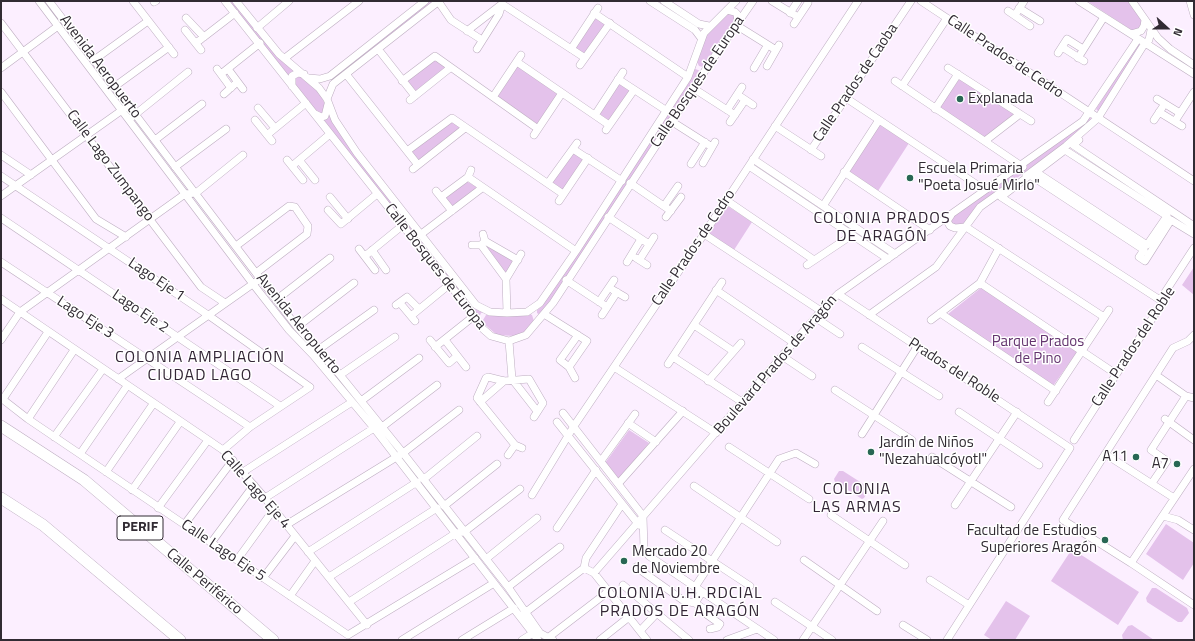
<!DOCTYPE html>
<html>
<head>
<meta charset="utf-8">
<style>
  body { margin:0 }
  #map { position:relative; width:1195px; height:641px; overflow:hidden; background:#fcefff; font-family:"Titillium Web",sans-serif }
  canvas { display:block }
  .frame { position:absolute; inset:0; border:2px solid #312b33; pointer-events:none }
  .north { position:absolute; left:1147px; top:8px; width:40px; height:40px; -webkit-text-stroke:3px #fff; paint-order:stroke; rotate:111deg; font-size:11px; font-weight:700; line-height:16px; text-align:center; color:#312b33 }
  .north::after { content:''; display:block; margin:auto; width:14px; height:18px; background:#312b33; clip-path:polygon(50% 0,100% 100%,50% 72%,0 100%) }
</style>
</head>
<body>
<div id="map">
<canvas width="1195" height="641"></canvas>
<div class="frame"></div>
<div class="north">N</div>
</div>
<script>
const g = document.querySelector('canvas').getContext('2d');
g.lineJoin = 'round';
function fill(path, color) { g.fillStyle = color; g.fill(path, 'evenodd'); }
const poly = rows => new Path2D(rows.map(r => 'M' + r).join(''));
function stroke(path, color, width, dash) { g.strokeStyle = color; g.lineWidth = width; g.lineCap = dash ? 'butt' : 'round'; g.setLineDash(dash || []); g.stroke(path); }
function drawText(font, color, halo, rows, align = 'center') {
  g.font = font + ' "Titillium Web",sans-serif'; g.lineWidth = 3; g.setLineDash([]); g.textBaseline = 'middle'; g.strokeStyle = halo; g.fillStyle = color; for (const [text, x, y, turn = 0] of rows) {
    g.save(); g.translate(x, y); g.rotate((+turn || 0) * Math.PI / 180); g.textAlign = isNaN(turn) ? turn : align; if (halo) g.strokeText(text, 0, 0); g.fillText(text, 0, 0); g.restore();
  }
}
fill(poly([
  [228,1,233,1,295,70,288,77],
  [428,1,435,1,346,71,343,70],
  [1087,1,1128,1,1144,24,1136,33],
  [727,13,734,15,735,20,731,28,703,67,699,66,696,60,706,35],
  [595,17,607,25,586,55,575,48],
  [1138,43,1141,44,1099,112,1096,109],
  [435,59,447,68,416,93,407,81],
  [517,65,560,94,539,125,496,96],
  [693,68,703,72,561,289,540,315,537,313,537,310,541,307],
  [296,76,301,76,320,93,326,107,325,113,318,114,294,84],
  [960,78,1015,114,985,138,939,108],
  [619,82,631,91,610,121,598,113],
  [329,114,484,312,481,313,478,320,322,118,328,119],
  [1089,117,1093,120,1066,143,979,205,966,222,961,225,952,224,952,217],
  [453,121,462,128,417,162,410,152],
  [879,124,909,143,878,191,849,171],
  [574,151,586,160,563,190,552,182],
  [466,181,479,188,452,208,444,197],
  [726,205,752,222,734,250,708,233],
  [487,243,515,261,507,275,484,247],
  [1194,267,1194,295,1182,285],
  [982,287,1077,352,1053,386,948,314],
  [528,313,532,315,534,321,526,331,515,336,497,335,483,323,483,320,486,315],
  [629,430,649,443,619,479,605,463],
  [839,471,843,471,868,487,869,490,864,498,862,499,835,482,834,479],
  [1166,524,1194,543,1194,563,1183,580,1146,554],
  [1072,549,1139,592,1118,625,1051,581],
  [1152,588,1156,588,1187,608,1189,613,1182,622,1178,622,1147,602,1146,598],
  [1006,601,1030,616,1015,640,992,640,984,635],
  [1132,625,1154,640,1123,640,1122,635,1128,626]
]), '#e4c2eb');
const minor = poly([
  [39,1,253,284,289,330,313,355,374,428,538,640],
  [49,1,297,327,340,375,403,453,508,587,540,633,553,640],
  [133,1,174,54],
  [225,1,472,313,483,329,491,336,509,341,526,335,553,303,710,63,753,1],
  [236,1,279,54,319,88,327,99,335,120,357,153,476,305,490,312,507,313,527,312,540,303,576,251,688,77,704,33,736,1],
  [438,1,451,20,482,40],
  [650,1,695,30,701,38],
  [664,1,699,24,709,26],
  [772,1,798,17],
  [921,1,1194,181],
  [1079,1,1194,74],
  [1132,1,1158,38,1170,49,1194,65],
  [1190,1,1194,15],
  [154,2,156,1],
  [502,4,585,58],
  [1019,8,1040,21],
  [727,10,735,12,737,14,738,22],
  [1008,11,1030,26],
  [1017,12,1024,1],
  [594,13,688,77],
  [790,13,798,1],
  [186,18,204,37],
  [1,23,201,287,225,303],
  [794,24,808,3],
  [736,25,776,50],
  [257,28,289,1],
  [185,30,201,50],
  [467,31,502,4],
  [1131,34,1141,31,1144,26,1145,20],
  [196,43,235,13],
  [1062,47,1084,61],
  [378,49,415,96],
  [477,49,499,14,502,4],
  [571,49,598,8],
  [1058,53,1067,39,1083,49],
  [285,58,359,1],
  [1078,58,1104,17],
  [94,60,148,21],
  [517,62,609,125],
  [580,65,610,23],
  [767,66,779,45],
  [1,68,58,26],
  [754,68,767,46],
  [948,68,1031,121],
  [217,69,231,88],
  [228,69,243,89],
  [221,74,260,43],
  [346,74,418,165],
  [309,78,320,79,330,76,425,1],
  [618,79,667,111],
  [402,81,435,56,538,129],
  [895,81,1023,167],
  [292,86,292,76,298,73,304,74],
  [902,86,947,18],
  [114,87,169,47],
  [693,88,735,115],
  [1,92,96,219,126,237],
  [224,94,234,85],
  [493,97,521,55],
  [741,97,753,105],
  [846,98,985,190],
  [327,99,333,84,439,1],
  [1157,99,1180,113],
  [410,100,450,68],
  [258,108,275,128],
  [935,109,958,74],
  [727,110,742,87],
  [1159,112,1182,126],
  [315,114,321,117,325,116,328,104],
  [595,115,623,72],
  [132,117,188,72],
  [255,120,272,141],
  [1154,120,1162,108],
  [671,121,712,147],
  [1175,121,1194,92],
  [730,122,745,100],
  [775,126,821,156],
  [606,130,634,90],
  [267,135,306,103],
  [534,135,562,93],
  [155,140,202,104],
  [1079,140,1073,145,1194,226],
  [985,141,1020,114],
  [573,149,622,181],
  [811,150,911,1],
  [1065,150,1167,216,1147,245,1036,172,1065,150],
  [407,151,452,118,563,194],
  [1,155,31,175],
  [753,159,895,254],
  [287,160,303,180],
  [299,160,315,180],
  [703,163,715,142],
  [691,164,705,142],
  [292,166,330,134],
  [749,166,888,259],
  [175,167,226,129],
  [413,169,465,128],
  [844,172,930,230],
  [1,176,208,315,310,387,250,427,223,450],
  [1026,176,1066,146,1098,118,1145,43,1149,40,1151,30],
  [468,177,576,251],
  [548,183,577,143],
  [630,183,671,211],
  [436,191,452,211],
  [1,196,125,108],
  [330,197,348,219],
  [441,197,468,177,471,170],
  [726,200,814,260],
  [559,201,588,158],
  [664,206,678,186],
  [823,206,879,120],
  [328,210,341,224,377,194],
  [951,215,947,221,950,226,955,228,966,227],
  [608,217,649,244],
  [666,217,681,197],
  [1,218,280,406],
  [966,227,1104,317],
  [704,234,821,311],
  [1194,234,1171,220,1145,261,1139,257,1144,250,1030,175,1001,197,1160,300,1194,248],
  [420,235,482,188],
  [485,241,518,260],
  [472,245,481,245,485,241,483,234],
  [481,245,506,279,507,313],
  [236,246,289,206,295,207,308,226,307,234,256,273],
  [359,249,375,270],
  [372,250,386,270],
  [365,256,403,225],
  [636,258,647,265],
  [640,259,654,237],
  [1,262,250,427],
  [627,262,641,239],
  [807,265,852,235],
  [506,279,521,254],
  [566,280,607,307],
  [980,283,1116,374],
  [613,290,625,297],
  [716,290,794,343],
  [838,294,1070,448,947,640],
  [1,299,223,450,265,498,367,625],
  [276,300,330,258],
  [599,302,614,280],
  [400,303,415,321],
  [396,305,407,297,419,309],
  [940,313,1056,391],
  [544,314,587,341,569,367],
  [602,315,617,292],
  [869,315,936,267,980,207,1004,190],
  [411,316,450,284],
  [816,318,840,334],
  [931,320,980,283,999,248],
  [694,325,733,351],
  [297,327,354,283],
  [1,340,20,312,185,194,196,193,243,155],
  [430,340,449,363,456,357],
  [445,340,466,367],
  [509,341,512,379,537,411],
  [435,347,474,316],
  [862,347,939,396],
  [318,350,374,310],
  [782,356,812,376],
  [673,357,742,402],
  [668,364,722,282],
  [614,367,716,433],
  [340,375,395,337],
  [1156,375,1186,396,1194,398],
  [575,378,569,367,560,360,578,335],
  [118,379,257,281],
  [708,381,741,343],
  [835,390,912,440],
  [1,398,28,419,348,635,475,558],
  [3,399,48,332],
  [361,401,419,358],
  [480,402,504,381],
  [1048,402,1109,310],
  [959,412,1039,465],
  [563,413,643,516],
  [28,419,74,350],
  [1165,419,1194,440],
  [557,422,639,525],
  [628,423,656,442],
  [382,427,437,385],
  [862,434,917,347],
  [54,437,103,369],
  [1074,440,1166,297],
  [515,445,477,398,486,378,488,377,504,381,529,379,543,403,534,417],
  [729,447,809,499],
  [80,454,127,386],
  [1105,454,1174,498],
  [508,455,515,445,522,448],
  [932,457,1011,507],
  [601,461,635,414],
  [1194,469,1131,563,1194,605],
  [106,472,153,404],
  [243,472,352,402],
  [424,479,477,436],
  [1152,483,1167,461,1151,450,1186,396],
  [618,484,683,411],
  [694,486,777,542],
  [132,490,180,422],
  [532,495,574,426,704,234,858,1],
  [265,498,374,428],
  [955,505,1017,412],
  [444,506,497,464],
  [158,508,208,440],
  [831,515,905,565],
  [643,516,644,549,649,556,774,640],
  [1163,516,1178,520,1194,530],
  [184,525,233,460],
  [286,525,403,453,459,410],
  [557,528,596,470],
  [665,530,750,586],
  [211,543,254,485],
  [308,552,417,482],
  [486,559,537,518],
  [237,560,274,509],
  [804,560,877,611],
  [1131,563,1063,520,1173,348,1188,341,1194,335],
  [636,567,684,601,695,603,702,592],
  [584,568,594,573,647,640],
  [584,568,586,558,622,504],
  [594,573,821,311,838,294,1083,121,1138,39],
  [329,577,437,508],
  [263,578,295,536],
  [930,580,969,605],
  [623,585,689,640],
  [508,587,560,547],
  [695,587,779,459,796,453,815,464],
  [290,596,315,561],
  [349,602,456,533,464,532,520,489],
  [775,602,832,640],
  [695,603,704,609,706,614,720,624,718,627,710,629],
  [522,615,584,568],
  [903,625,927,640],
  [640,631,657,613],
  [549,637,609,591],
  [402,640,494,583],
  [462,640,514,608],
  [522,640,533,633],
  [600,640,629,617],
  [727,640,757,629],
  [803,640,883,521]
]);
const highway = poly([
  [1,426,84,480,273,640],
  [1,498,43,525,180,640]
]);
stroke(minor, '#bdadc0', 8);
stroke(highway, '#bdadc0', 12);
stroke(minor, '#fff', 7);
stroke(highway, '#fff', 11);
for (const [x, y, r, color] of [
  [960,99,4,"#286754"],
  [910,178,4,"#286754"],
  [871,452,4,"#286754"],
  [1136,457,4,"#286754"],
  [1177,464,4,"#286754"],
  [1105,540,4,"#286754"],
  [624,561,4,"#286754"]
]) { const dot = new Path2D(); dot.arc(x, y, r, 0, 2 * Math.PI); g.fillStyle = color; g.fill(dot); stroke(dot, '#fff', 1.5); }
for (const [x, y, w] of [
  [140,528,46]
]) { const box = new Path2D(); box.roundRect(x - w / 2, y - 12, w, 24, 3); g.fillStyle = '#fff'; g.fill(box); stroke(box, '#312b33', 1); }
drawText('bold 14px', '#312b33', null, [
  ["PERIF",140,528]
]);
drawText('15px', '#312b33', '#fff', [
  ["Calle Prados de Cedro",1005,57,34],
  ["Avenida Aeropuerto",100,67,53],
  ["Calle Bosques de Europa",698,82,-56],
  ["Calle Prados de Caoba",856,83,-56],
  ["Calle Lago Zumpango",110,166,53],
  ["Calle Prados de Cedro",694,248,-56],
  ["Calle Bosques de Europa",435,267,52],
  ["Lago Eje 1",156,280,34],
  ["Lago Eje 2",140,312,34],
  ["Lago Eje 3",85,318,33],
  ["Avenida Aeropuerto",298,324,51],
  ["Calle Prados del Roble",1134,347,-57],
  ["Boulevard Prados de Aragón",776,365,-49],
  ["Prados del Roble",954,371,33],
  ["Calle Lago Eje 4",255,490,49],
  ["Calle Lago Eje 5",223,551,34],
  ["Calle Periférico",204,582,40]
]);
drawText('15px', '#312b33', '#fff', [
  ["Explanada",968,99],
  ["Escuela Primaria",918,169],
  ["\"Poeta Josué Mirlo\"",918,186],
  ["Jardín de Niños",879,443],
  ["\"Nezahualcóyotl\"",879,460],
  ["A11",1128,457,"right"],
  ["A7",1169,464,"right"],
  ["Facultad de Estudios",1097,531,"right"],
  ["Superiores Aragón",1097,548,"right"],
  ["Mercado 20",632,552],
  ["de Noviembre",632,569]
], 'left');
drawText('15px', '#63336e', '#fff', [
  ["Parque Prados",1038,342],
  ["de Pino",1038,359]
]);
g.letterSpacing = '1px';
drawText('16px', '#332636', '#fff', [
  ["COLONIA PRADOS",882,219],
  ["DE ARAGÓN",882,237],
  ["COLONIA AMPLIACIÓN",200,358],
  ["CIUDAD LAGO",200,376],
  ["COLONIA",857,490],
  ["LAS ARMAS",857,508],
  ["COLONIA U.H. RDCIAL",680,594],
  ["PRADOS DE ARAGÓN",680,612]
]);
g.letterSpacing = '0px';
</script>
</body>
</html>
